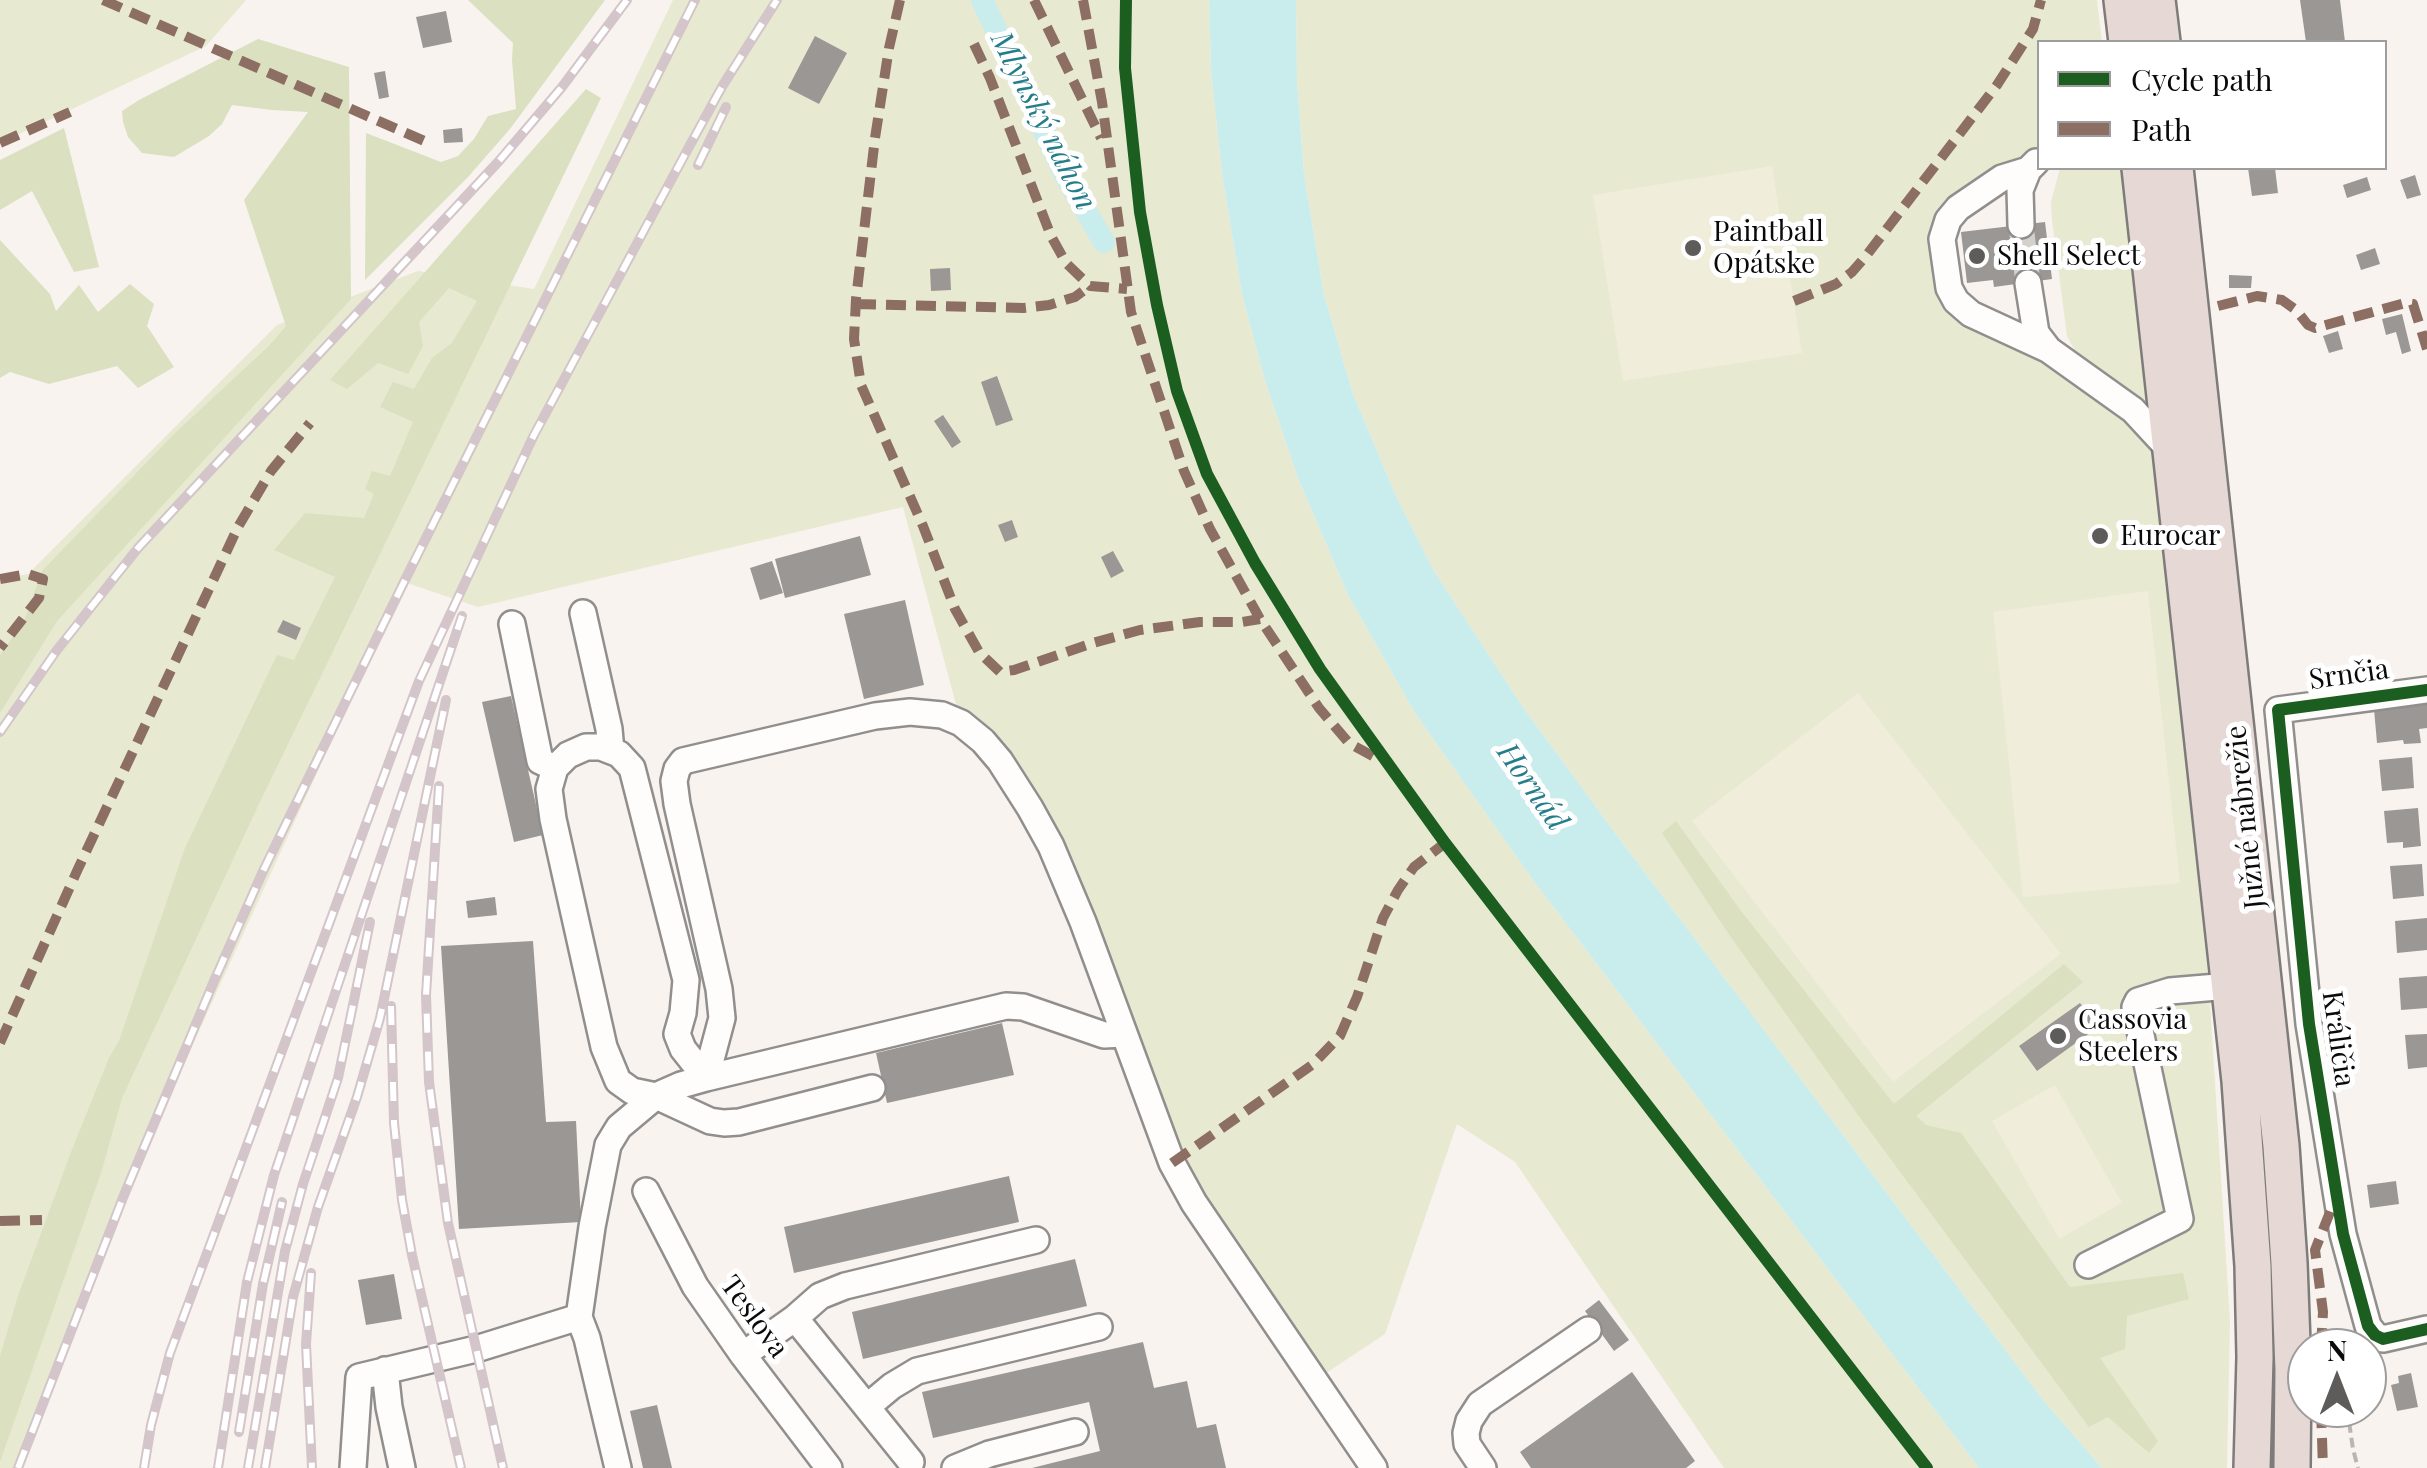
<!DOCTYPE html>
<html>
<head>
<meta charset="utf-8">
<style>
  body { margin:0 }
  #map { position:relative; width:2427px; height:1468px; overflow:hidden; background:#f8f3ee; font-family:"Playfair Display",serif }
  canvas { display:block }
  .legend { position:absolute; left:2037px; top:40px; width:350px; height:130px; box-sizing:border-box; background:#fff; border:2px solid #9d9d9d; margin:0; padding:12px 18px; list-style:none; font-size:30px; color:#0a0a0a }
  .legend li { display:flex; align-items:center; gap:20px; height:50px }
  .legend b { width:50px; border:2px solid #9d9d9d }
  .north { position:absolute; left:2287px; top:1328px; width:100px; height:100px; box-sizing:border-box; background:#fff; border:2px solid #9d9d9d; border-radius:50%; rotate:0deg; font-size:28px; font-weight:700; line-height:40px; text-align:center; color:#0a0a0a }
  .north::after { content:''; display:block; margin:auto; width:35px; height:45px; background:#5d5c5a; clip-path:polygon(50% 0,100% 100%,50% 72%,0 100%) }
</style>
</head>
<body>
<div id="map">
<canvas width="2427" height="1468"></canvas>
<ul class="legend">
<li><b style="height:12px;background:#1b5e20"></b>Cycle path</li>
<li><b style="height:12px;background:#8d6e63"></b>Path</li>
</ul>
<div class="north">N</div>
</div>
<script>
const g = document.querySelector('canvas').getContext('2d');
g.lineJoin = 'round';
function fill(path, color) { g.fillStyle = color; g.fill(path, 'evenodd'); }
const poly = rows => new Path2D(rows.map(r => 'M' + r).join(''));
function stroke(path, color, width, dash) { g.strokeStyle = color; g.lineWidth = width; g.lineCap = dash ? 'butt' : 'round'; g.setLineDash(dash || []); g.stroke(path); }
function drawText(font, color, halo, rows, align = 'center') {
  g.font = font + ' "Playfair Display",serif'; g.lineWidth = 10; g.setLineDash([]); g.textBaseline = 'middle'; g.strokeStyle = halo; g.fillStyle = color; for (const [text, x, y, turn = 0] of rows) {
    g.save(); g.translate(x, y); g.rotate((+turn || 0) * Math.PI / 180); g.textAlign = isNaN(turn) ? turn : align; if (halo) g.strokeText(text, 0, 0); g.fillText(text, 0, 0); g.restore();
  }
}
fill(poly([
  [0,0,246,0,206,46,0,143],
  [673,0,1209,0,1211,70,1222,174,1242,294,1265,381,1298,478,1348,595,1415,713,1530,876,1979,1468,1724,1468,1515,1162,1457,1124,1385,1334,1314,1381,1194,1203,1051,846,961,723,903,507,478,607,404,582,124,1195,22,1468,0,1468,0,579,28,574,277,325,418,271,534,289],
  [1296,0,2097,0,2102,42,2040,42,2039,158,1958,207,1949,288,2151,427,2209,987,2230,1321,2227,1468,2102,1468,2043,1400,1615,833,1522,706,1434,571,1396,496,1353,394,1324,295,1304,174,1297,82],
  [2060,168,2125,168,2154,408,2147,411,2085,361,2075,351,2067,336,2052,220,2051,202]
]), '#e8e9d1');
fill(poly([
  [468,0,605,0,510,129,468,177,365,280,366,133,441,162,458,156,474,139,488,116,516,109,512,60,513,43],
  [258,39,349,67,351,299,57,621,0,713,0,655,24,621,42,571,174,434,270,345,286,326,244,200,308,112,272,110,232,105,222,124,209,136,174,157,142,153,128,137,123,122,122,111,139,100],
  [586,89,601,98,257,808,122,1098,102,1170,0,1462,0,1356,18,1296,71,1152,109,1058,119,1041,185,848,277,655,294,660,335,577,274,550,305,513,364,518,374,494,365,489,372,471,390,476,413,422,380,407,393,382,414,389,432,358,452,343,477,301,449,288,419,322,423,346,408,374,378,363,347,389,330,380],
  [64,128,99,267,74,272,32,191,0,210,0,160],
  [0,240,50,294,56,311,79,285,98,312,130,284,154,304,147,326,174,367,138,388,117,366,49,384,10,372,0,378],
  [1676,821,1741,911,1894,1104,2064,964,2083,982,1916,1116,1926,1125,1961,1133,2070,1287,2183,1273,2189,1299,2127,1316,2125,1349,2100,1358,2158,1441,2149,1453,2108,1417,2089,1427,1861,1119,1728,933,1662,833]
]), '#dbe0c0');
fill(poly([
  [1772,166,1802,353,1623,381,1593,195],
  [2148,591,2180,883,2023,897,1993,612],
  [1858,693,2061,954,1893,1082,1692,821],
  [2055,1085,2122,1203,2059,1239,1992,1121]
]), '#f0eeda');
fill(poly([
  [1209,0,1296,0,1297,82,1304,174,1324,295,1353,394,1396,496,1434,571,1522,706,1615,833,2043,1400,2102,1468,1979,1468,1530,876,1415,713,1348,595,1298,478,1265,381,1242,294,1222,174,1211,70]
]), '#c9eced');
stroke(poly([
  [982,0,1066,177,1104,242]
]), '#c9eced', 22);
fill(poly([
  [2300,0,2340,0,2345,42,2306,42],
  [446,11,452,42,423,48,416,17],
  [815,36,847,53,819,104,788,88],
  [385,71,389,97,379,99,374,73],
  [462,128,463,142,444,143,443,130],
  [2248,168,2275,168,2278,193,2252,196],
  [2415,175,2421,195,2407,199,2400,180],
  [2367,177,2371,190,2347,198,2343,185],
  [2045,222,2052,279,1994,287,1993,280,1967,283,1961,232],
  [2375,248,2380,264,2361,270,2356,255],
  [950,268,951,290,931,291,930,269],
  [2229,275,2252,276,2251,288,2229,288],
  [2402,314,2411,351,2402,354,2396,332,2386,335,2382,319],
  [2338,331,2343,349,2329,353,2323,336],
  [997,376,1013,420,996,426,981,382],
  [943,415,961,442,952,448,934,421],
  [1012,520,1018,537,1005,542,998,525],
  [860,536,871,575,785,598,775,559],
  [1113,551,1124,571,1111,578,1101,557],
  [772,561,783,593,760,600,750,568],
  [905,600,924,685,864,699,844,614],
  [283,620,301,628,296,640,277,632],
  [511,696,543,835,514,842,482,702],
  [2427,703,2427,728,2419,729,2421,743,2404,744,2403,740,2377,743,2374,709],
  [2412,757,2414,788,2382,791,2379,760],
  [2418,808,2421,846,2403,848,2403,842,2387,843,2384,811],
  [2422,864,2424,896,2393,899,2390,866],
  [495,897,497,915,468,918,466,901],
  [2427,918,2427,950,2397,953,2395,921],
  [533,941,546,1122,576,1121,581,1222,459,1229,441,946],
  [2427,976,2427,1008,2401,1010,2399,978],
  [2080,1003,2098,1027,2037,1071,2019,1046],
  [1002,1023,1014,1075,887,1103,876,1053],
  [2427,1034,2427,1067,2408,1069,2405,1035],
  [1009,1176,1019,1222,794,1273,784,1227],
  [2396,1181,2399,1204,2370,1208,2367,1185],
  [1075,1259,1087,1306,863,1359,852,1312],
  [394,1274,402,1319,366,1325,358,1280],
  [1599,1300,1629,1340,1614,1351,1585,1311],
  [1143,1342,1154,1388,1187,1381,1197,1428,1216,1424,1226,1468,1032,1468,1100,1451,1089,1402,933,1438,922,1392],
  [1632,1372,1695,1461,1686,1468,1531,1468,1520,1452],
  [2411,1373,2418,1407,2397,1411,2391,1385,2399,1383,2398,1376],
  [657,1405,672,1468,643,1468,630,1411]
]), '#9a9794');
stroke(poly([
  [2021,225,2028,283]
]), '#d4d0cc', 25, [25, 12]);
const minor = poly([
  [2028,170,2002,178,1958,208,1948,220,1942,239,1949,288,1956,301,1971,314,2049,350],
  [2021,225,2020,190,2028,170,2036,162],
  [2028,283,2036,333,2049,350,2133,410,2170,450],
  [583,613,609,729,611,751],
  [512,624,540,761,555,768],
  [2427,690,2278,710,2309,1024,2343,1234,2368,1326,2375,1335,2383,1339,2427,1329],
  [872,1088,739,1122,724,1123,710,1121,656,1096,632,1091,618,1081,604,1047,553,819,549,789,555,768,568,755,586,747,601,747,619,754,632,768,686,980,683,1013,677,1034,683,1049,706,1078,1006,1006,1023,1007,1104,1035,1123,1034],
  [646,1191,695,1286,743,1355,829,1468],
  [2088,1265,2180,1219,2135,1007,2138,1001,2170,991,2229,986],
  [743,1355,795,1318],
  [385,1370,389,1407,402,1468],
  [868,1406,892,1386,917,1371,1099,1327],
  [911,1462,795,1318,820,1296,845,1286,1036,1240],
  [353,1468,359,1377,476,1349,579,1317],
  [618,1468,587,1338,579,1317,592,1227,608,1145,619,1127,656,1096,681,1085,706,1078,722,1018,719,989,677,804,674,781,677,769,683,761,875,716,910,712,942,715,961,723,983,741,1000,761,1030,808,1051,846,1083,922,1172,1163,1194,1203,1374,1468],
  [955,1468,989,1454,1075,1432],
  [1483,1468,1467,1444,1466,1433,1469,1421,1480,1404,1588,1330]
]);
const highway = poly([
  [2122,0,2127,42],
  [2157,0,2162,42],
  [2140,168,2240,1081,2253,1266,2255,1357,2252,1468],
  [2175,168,2281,1146,2289,1263,2293,1370,2292,1468]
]);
stroke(minor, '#918f8d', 30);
stroke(highway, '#7e7c7a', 40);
stroke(poly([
  [2347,1408,2353,1449,2358,1468]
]), '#b7b6b5', 4, [10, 5]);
stroke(minor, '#fefdfc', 25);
stroke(highway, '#e6d9d5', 35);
const rail = poly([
  [698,165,726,107],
  [0,732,57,650,138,548,499,161,562,87,627,0],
  [439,786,426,995,429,1082,448,1223,503,1468],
  [391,1006,394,1123,402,1200,412,1255,461,1468],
  [311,1273,306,1344,312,1468],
  [239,1432,263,1284,282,1202],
  [18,1468,124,1195,214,981,264,869,404,582,695,0],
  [144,1468,151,1425,170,1353,419,681,534,435,690,145,723,85,777,0],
  [218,1468,247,1282,274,1175,462,616],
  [248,1468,285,1251,303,1184,338,1078,370,922],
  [265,1468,293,1297,318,1207,357,1097,380,1018,446,700]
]);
stroke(rail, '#d3c5c9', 10);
stroke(rail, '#fff', 6, [19]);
stroke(poly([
  [103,0,431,144],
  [900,0,889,48,875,138,856,299,854,339,861,385,923,526,955,609,979,652,1000,672,1014,670,1093,643,1140,630,1200,622,1242,622,1260,619],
  [1034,0,1101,138],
  [1083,0,1102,102,1131,312,1184,471,1210,529,1260,619,1319,708,1349,743,1378,759],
  [974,44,990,78,1051,236,1066,263,1090,286,1127,289],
  [0,143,70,112],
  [1794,301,1836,284,1852,272,1866,256,1997,85,2033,29,2041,0],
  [856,304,1023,308,1049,305,1075,297,1090,286],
  [2218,306,2257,296,2282,300,2296,310,2308,325,2315,328,2405,303,2413,304,2427,349],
  [0,579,28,574,43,579,39,598,0,648],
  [0,1043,77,871,238,527,271,471,310,423],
  [1172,1163,1312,1065,1340,1036,1357,997,1383,918,1398,890,1414,867,1445,843],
  [0,1221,42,1220],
  [2321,1348,2323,1312,2315,1250,2334,1202],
  [2321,1408,2323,1468]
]), '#8d6e63', 10, [20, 10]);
stroke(poly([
  [1126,0,1125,68,1140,212,1157,305,1177,391,1207,474,1255,563,1320,669,1445,843,1927,1468],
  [2427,690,2278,710,2309,1024,2343,1234,2368,1326,2375,1335,2383,1339,2427,1329]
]), '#1b5e20', 12);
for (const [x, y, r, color] of [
  [1693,248,10,"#5d5c5a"],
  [1977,256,10,"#5d5c5a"],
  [2100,536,10,"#5d5c5a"],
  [2058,1036,10,"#5d5c5a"]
]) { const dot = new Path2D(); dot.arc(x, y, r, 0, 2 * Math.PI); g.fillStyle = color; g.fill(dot); stroke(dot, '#fff', 4); }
drawText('28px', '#0a0a0a', '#fff', [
  ["Paintball",1713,232],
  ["Opátske",1713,264],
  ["Shell Select",1997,256],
  ["Eurocar",2120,536],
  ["Cassovia",2078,1020],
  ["Steelers",2078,1052]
], 'left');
drawText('28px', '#0a0a0a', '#fff', [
  ["Srnčia",2349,675,-8],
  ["Južné nábrežie",2246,817,-96],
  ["Králičia",2338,1039,82],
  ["Teslova",754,1317,54]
]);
drawText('italic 30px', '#257d8a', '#fff', [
  ["Mlynský náhon",1043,121,63],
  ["Hornád",1532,787,55]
]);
</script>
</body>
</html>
